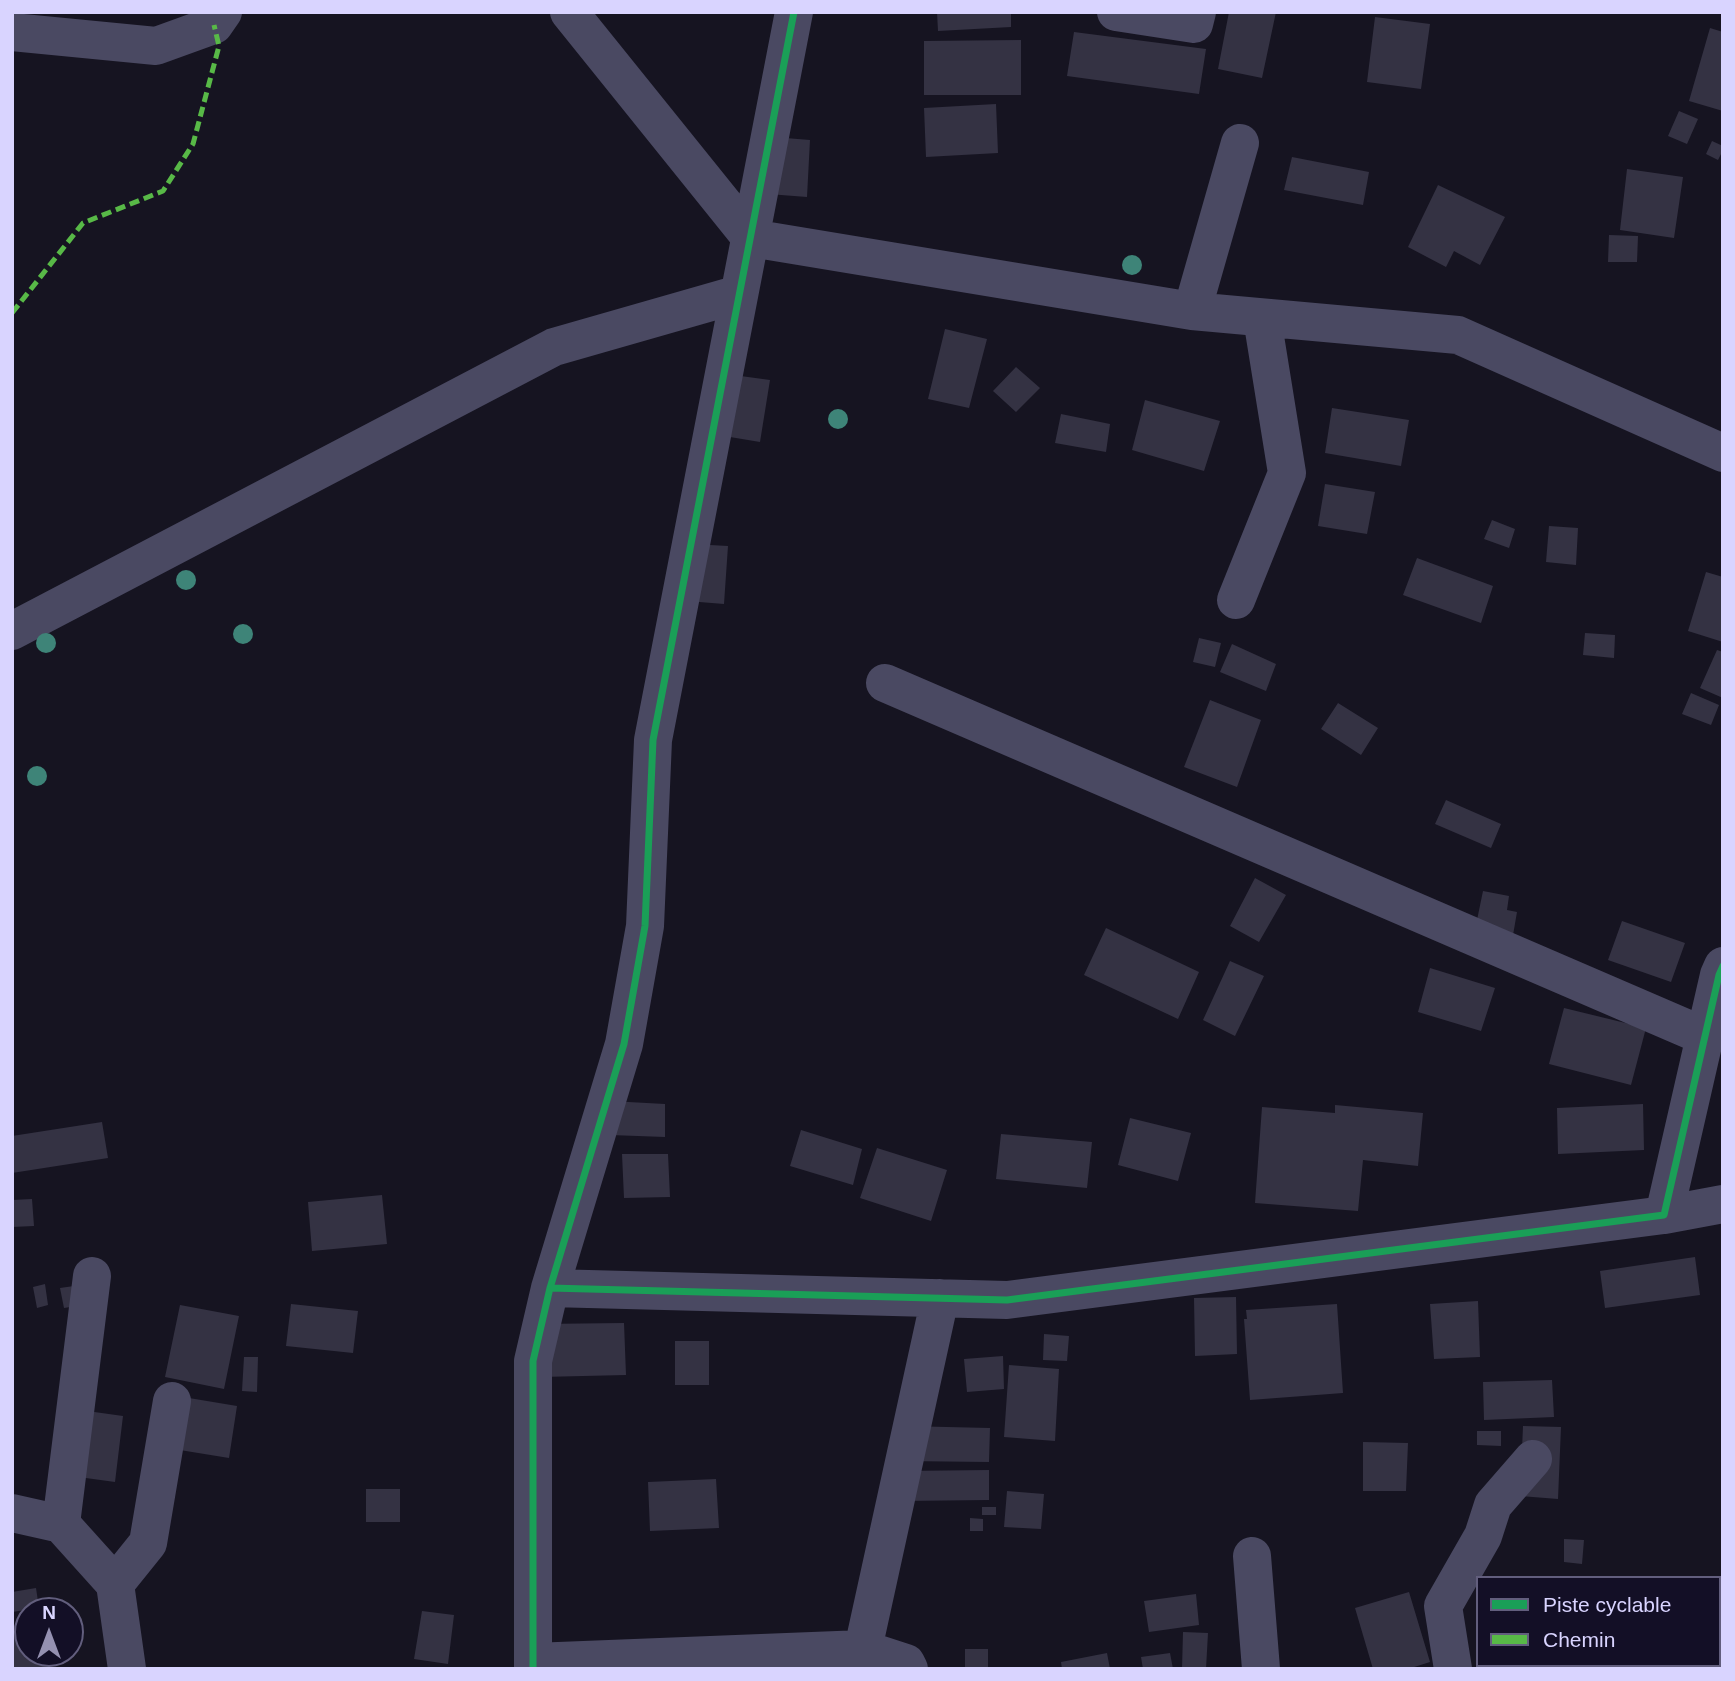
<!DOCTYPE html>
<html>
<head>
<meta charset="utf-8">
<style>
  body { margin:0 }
  #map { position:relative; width:1735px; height:1681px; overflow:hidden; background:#161421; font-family:Arial,sans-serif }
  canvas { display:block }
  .frame { position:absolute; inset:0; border:14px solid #d9d4ff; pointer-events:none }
  .legend { position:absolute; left:1476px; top:1576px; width:245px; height:91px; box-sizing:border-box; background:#130f26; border:2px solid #625e7d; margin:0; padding:9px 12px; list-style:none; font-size:21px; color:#d9d4ff }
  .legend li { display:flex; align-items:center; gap:14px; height:35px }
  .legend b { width:35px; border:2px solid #625e7d }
  .north { position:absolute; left:14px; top:1597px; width:70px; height:70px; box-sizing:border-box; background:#130f26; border:2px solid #625e7d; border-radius:50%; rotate:0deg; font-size:19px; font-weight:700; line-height:28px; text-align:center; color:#d9d4ff }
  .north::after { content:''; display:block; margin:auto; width:24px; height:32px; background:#9591b1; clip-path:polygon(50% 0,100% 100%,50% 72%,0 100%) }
</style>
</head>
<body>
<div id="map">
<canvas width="1735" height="1681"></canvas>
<div class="frame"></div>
<ul class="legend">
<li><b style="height:9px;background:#1a9f57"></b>Piste cyclable</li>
<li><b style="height:9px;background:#58b947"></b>Chemin</li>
</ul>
<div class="north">N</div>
</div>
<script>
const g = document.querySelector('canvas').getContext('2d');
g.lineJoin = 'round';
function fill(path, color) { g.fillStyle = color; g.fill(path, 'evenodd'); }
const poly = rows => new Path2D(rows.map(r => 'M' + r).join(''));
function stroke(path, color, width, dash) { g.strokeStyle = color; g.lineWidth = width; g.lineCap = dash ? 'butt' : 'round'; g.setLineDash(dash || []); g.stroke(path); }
fill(poly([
  [937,12,1011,12,1011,27,938,31],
  [1229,12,1276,12,1262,78,1218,69],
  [1375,17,1430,24,1421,89,1367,82],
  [1710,28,1723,32,1723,111,1689,101],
  [1074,32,1206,49,1199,94,1067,76],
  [1021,40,1021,95,924,95,924,41],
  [996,104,998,153,926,157,924,108],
  [1679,111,1698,119,1687,144,1668,136],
  [773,137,810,140,807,197,768,194],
  [1712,141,1723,146,1723,150,1718,160,1706,154],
  [1292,157,1369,172,1363,205,1284,190],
  [1627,169,1683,177,1674,238,1620,230],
  [1438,185,1505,217,1480,265,1454,251,1446,267,1408,247],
  [1609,235,1638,236,1637,262,1608,262],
  [945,329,987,339,969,408,928,399],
  [1016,367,1040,388,1016,412,993,391],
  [726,374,770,380,760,442,718,435],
  [1145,400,1220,421,1204,471,1132,450],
  [1332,408,1409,420,1401,466,1325,453],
  [1061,414,1110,424,1106,452,1055,443],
  [1325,484,1375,492,1367,534,1318,526],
  [1492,520,1515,529,1509,548,1484,539],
  [1549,526,1578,528,1576,565,1546,562],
  [692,544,728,546,724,604,687,601],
  [1417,558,1493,586,1481,623,1403,595],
  [1706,572,1723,577,1723,642,1688,631],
  [1585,633,1615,635,1614,658,1583,655],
  [1199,638,1221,643,1215,667,1193,662],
  [1232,644,1276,664,1266,691,1220,672],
  [1717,650,1723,652,1723,698,1700,688],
  [1691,693,1719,705,1711,725,1682,714],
  [1210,700,1261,720,1237,787,1184,767],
  [1338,703,1378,728,1361,755,1321,729],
  [1446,800,1501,824,1491,848,1435,824],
  [1255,878,1286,895,1259,942,1230,926],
  [1483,891,1509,896,1507,910,1517,912,1512,941,1477,920],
  [1622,921,1685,943,1671,982,1608,960],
  [1106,928,1199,972,1178,1019,1084,975],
  [1230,961,1264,976,1235,1036,1203,1020],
  [1430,968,1495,988,1481,1031,1418,1012],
  [1564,1008,1646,1028,1631,1085,1549,1064],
  [610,1101,665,1104,665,1137,610,1135],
  [1643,1104,1644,1150,1558,1154,1557,1108],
  [1335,1105,1423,1113,1418,1166,1363,1160,1358,1211,1255,1203,1262,1107,1335,1113],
  [1130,1118,1191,1133,1178,1181,1118,1165],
  [102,1122,108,1158,12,1173,12,1136],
  [801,1130,862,1149,853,1185,790,1166],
  [1001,1134,1092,1142,1087,1188,996,1179],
  [877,1148,947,1170,931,1221,860,1198],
  [622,1154,668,1154,670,1197,624,1198],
  [382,1195,387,1244,312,1251,308,1202],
  [32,1199,34,1226,12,1227,12,1200],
  [1695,1257,1700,1295,1605,1308,1600,1271],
  [45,1284,48,1305,37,1308,33,1287],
  [74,1286,77,1306,64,1308,60,1288],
  [1236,1297,1237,1354,1195,1356,1194,1298],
  [1478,1301,1480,1357,1434,1359,1430,1304],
  [291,1304,358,1311,353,1353,286,1346],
  [1337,1304,1343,1393,1250,1400,1244,1319,1247,1319,1246,1310],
  [180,1305,239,1316,224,1389,165,1377],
  [624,1323,626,1375,541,1377,539,1324],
  [1044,1334,1069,1336,1067,1361,1043,1360],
  [675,1341,709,1341,709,1385,675,1385],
  [1003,1356,1004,1389,967,1392,964,1359],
  [244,1357,258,1357,257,1392,242,1391],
  [1009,1365,1059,1369,1055,1441,1004,1437],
  [1552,1380,1554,1417,1484,1420,1483,1382],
  [159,1393,237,1406,229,1458,149,1445],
  [73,1409,123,1416,115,1482,64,1475],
  [904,1426,990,1428,989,1462,902,1461],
  [1523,1426,1561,1427,1558,1499,1520,1496],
  [1477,1431,1501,1431,1501,1446,1477,1445],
  [1363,1442,1408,1443,1406,1491,1363,1491],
  [989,1470,989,1500,901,1501,901,1471],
  [716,1479,719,1528,650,1531,648,1482],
  [366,1489,400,1489,400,1522,366,1522],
  [1007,1491,1044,1494,1041,1529,1004,1527],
  [982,1507,996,1507,996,1515,982,1515],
  [970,1518,983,1519,983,1531,970,1531],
  [1564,1539,1584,1540,1582,1564,1564,1562],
  [36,1588,39,1608,12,1612,12,1592],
  [1409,1592,1430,1662,1408,1669,1373,1669,1355,1608],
  [1196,1594,1199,1625,1149,1632,1144,1601],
  [422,1611,454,1615,448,1664,414,1659],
  [28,1623,28,1653,63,1653,64,1664,32,1669,12,1669,12,1626],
  [1183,1632,1208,1633,1206,1669,1182,1669],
  [965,1649,988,1649,988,1669,965,1669],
  [1107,1653,1110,1669,1062,1669,1061,1662],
  [1170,1653,1173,1669,1143,1669,1141,1657],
  [1579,1665,1670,1665,1670,1669,1580,1669]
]), '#343243');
stroke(poly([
  [569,12,751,238,1192,311,1458,335,1723,453],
  [1116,12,1194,24,1197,12],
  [12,32,156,46,214,25,223,12],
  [1192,311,1240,143],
  [1236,600,1287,473,1262,318],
  [12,631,554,347,739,294],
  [885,683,1704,1036],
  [1664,1215,1723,1204],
  [550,1288,1007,1300,1664,1215,1719,975,1723,966],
  [12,1513,61,1524,115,1584,127,1669],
  [61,1524,92,1276],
  [1252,1556,1261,1669],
  [115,1584,148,1543,172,1401],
  [863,1649,906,1663,909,1669],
  [533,1662,863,1649,940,1298],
  [533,1669,533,1361,550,1288,624,1044,645,926,653,740,794,12],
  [1453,1669,1443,1606,1483,1536,1493,1505,1533,1459]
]), '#4a4962', 38);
stroke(poly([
  [12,313,83,223,163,191,193,144,219,46,214,25]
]), '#58b947', 5, [10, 5]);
stroke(poly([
  [550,1288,1007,1300,1664,1215,1719,975,1723,966],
  [533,1669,533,1361,550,1288,624,1044,645,926,653,740,794,12]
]), '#1a9f57', 7);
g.fillStyle = '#3e8478';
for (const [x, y] of [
  [1132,265],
  [838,419],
  [186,580],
  [243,634],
  [46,643],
  [37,776]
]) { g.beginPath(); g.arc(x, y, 10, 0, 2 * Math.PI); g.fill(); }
</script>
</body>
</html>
